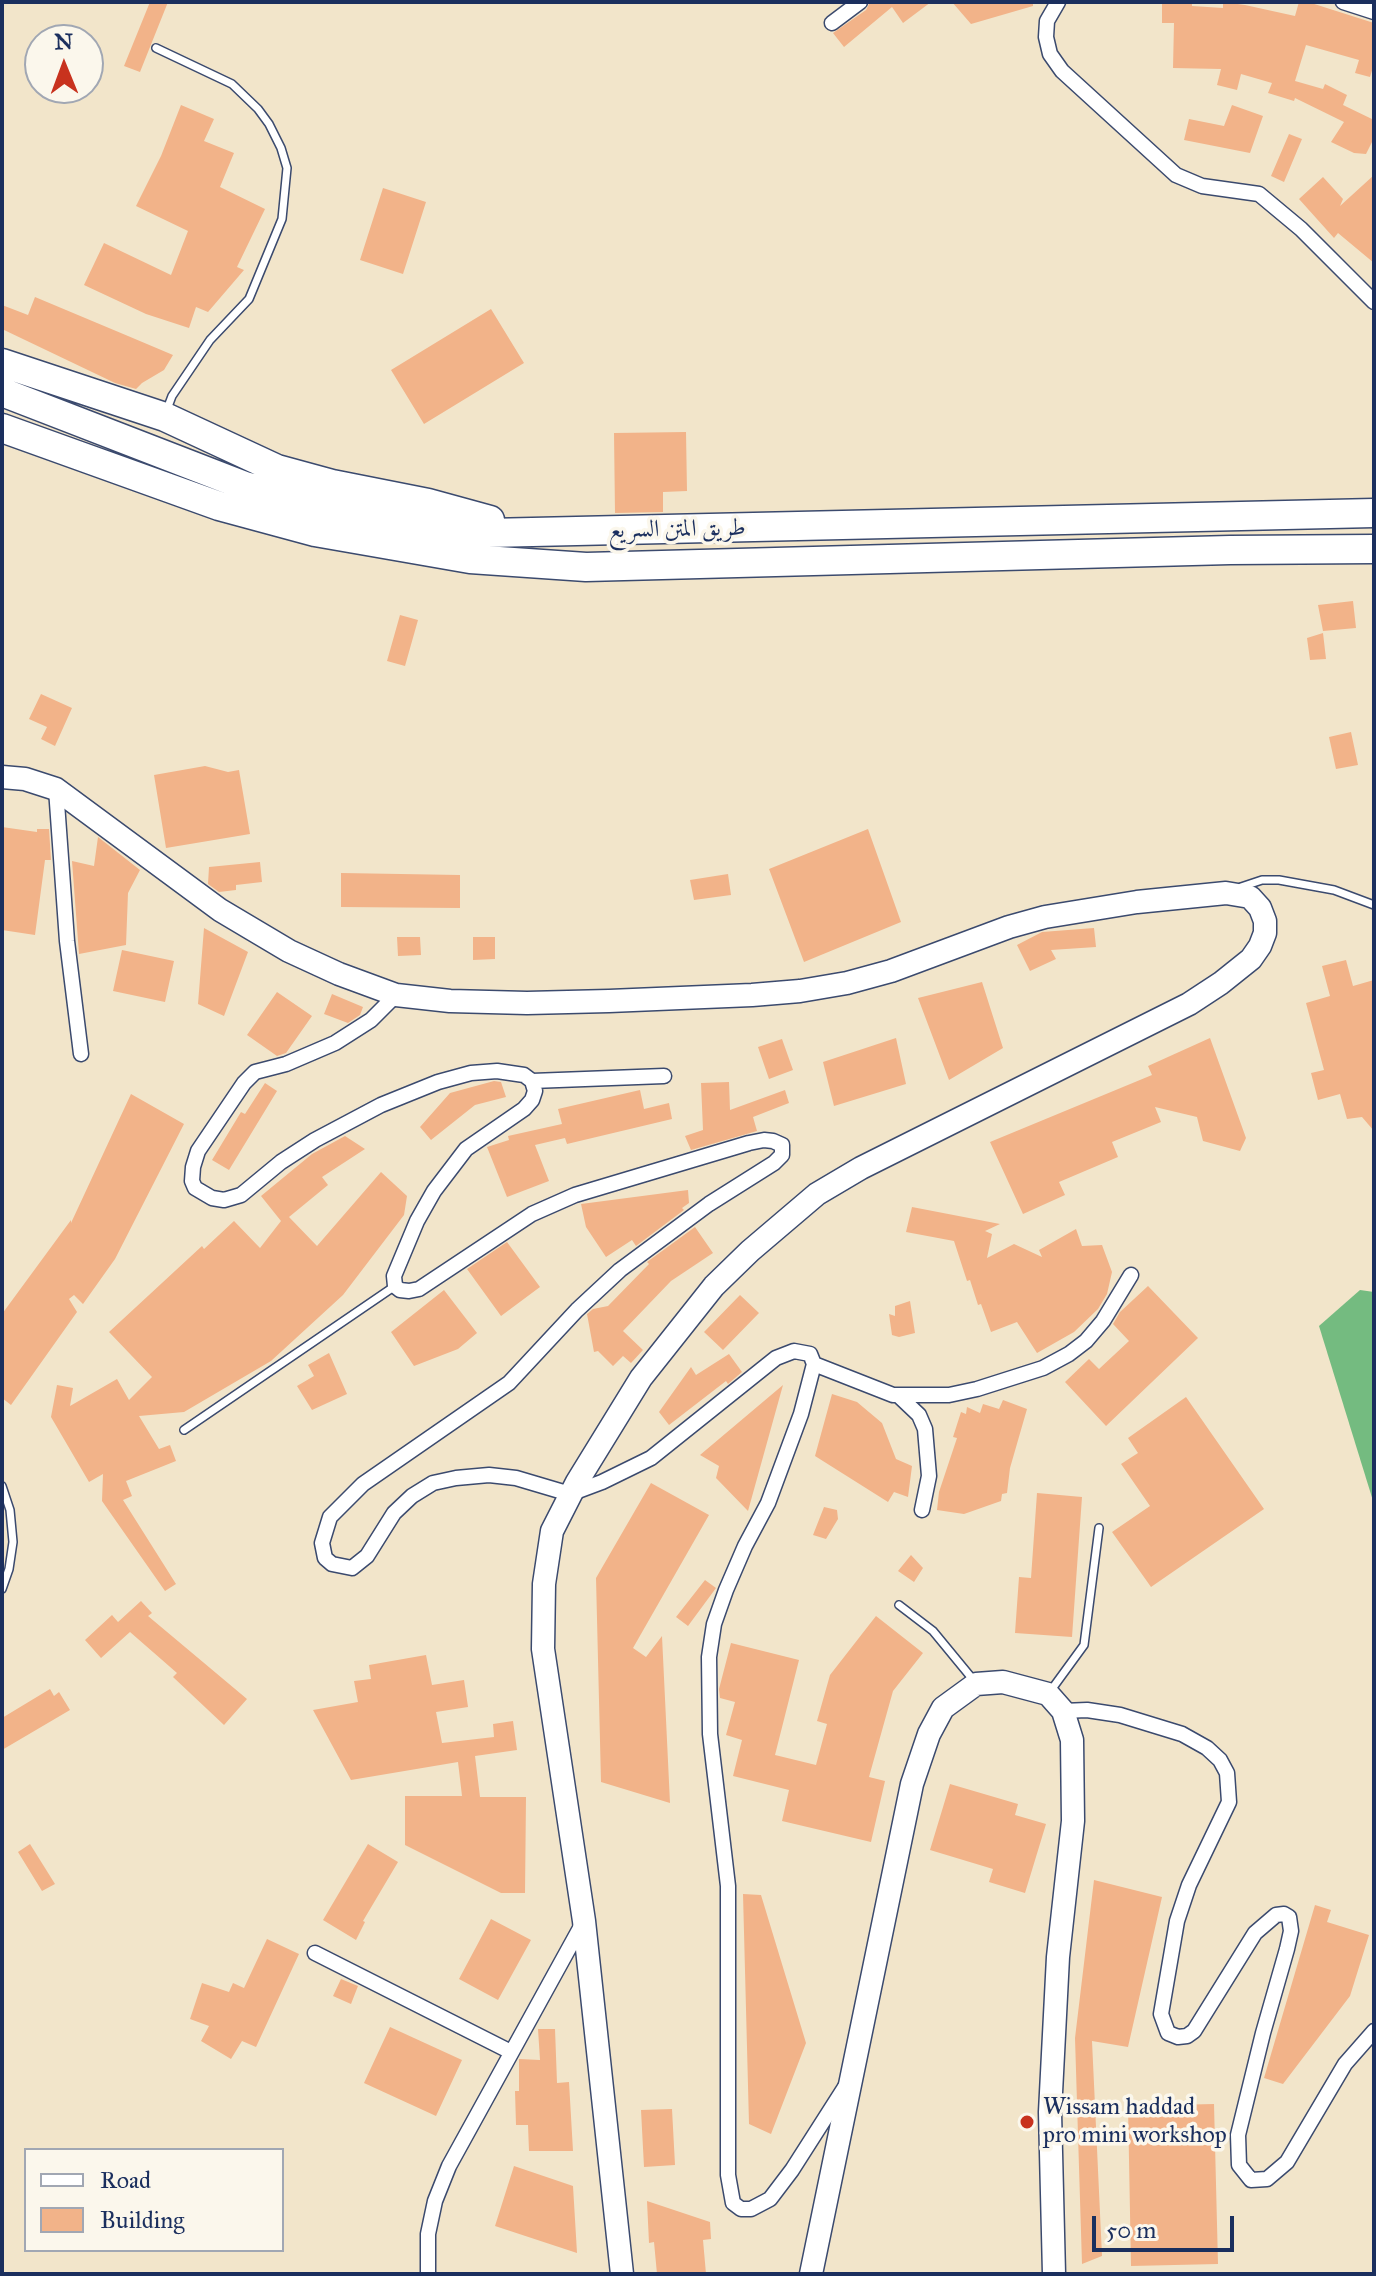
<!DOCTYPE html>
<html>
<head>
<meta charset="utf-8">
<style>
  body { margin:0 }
  #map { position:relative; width:1376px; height:2276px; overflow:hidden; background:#f2e5ca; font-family:"IM FELL Great Primer",serif }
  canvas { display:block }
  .frame { position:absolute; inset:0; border:4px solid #1b2f5e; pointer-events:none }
  .legend { position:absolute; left:24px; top:2148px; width:260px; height:104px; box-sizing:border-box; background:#fbf7ec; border:2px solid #a1a7b3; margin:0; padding:10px 14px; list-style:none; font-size:24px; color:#1b2f5e }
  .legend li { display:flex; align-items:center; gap:16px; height:40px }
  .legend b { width:40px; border:2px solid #a1a7b3 }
  .north { position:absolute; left:24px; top:24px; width:80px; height:80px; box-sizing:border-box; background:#fbf7ec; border:2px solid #a1a7b3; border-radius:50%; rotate:359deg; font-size:22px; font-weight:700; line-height:32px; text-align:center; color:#1b2f5e }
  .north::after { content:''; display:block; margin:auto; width:28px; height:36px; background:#c8321e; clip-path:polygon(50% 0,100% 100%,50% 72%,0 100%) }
  .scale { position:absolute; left:1092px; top:2216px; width:142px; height:36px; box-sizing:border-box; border:4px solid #1b2f5e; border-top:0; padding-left:10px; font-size:24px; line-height:28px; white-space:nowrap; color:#1b2f5e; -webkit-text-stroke:6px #fbf7ec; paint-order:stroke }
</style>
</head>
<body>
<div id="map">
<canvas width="1376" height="2276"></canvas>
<div class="frame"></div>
<ul class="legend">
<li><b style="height:10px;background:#fff"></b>Road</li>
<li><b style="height:22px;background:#f2b389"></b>Building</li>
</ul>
<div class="north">N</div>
<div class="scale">50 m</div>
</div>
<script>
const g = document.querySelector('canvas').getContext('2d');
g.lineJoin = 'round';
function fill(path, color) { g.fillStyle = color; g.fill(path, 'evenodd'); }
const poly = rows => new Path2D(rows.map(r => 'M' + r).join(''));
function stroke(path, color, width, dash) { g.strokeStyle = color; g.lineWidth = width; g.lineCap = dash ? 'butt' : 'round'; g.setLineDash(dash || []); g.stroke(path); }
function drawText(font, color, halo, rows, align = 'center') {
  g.font = font + ' "IM FELL Great Primer",Amiri,serif'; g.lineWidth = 7; g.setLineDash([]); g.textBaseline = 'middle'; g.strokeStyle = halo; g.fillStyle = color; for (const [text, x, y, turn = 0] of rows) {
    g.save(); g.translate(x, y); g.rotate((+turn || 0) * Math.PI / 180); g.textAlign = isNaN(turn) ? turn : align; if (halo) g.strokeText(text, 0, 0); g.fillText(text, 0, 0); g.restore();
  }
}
fill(poly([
  [1360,1290,1374,1292,1374,1504,1319,1326]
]), '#74bb80');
fill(poly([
  [150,2,168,2,140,72,124,66],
  [870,2,931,2,903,23,892,7,844,47,833,33,866,10],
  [952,2,1033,2,1033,6,971,24],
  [1162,2,1192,2,1192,6,1223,8,1223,2,1245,5,1295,16,1299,2,1308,2,1374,23,1374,64,1370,77,1355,73,1359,60,1306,45,1295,81,1323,89,1325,84,1347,95,1343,105,1374,120,1374,138,1366,154,1354,153,1331,142,1344,122,1295,98,1294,101,1268,93,1272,83,1241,74,1237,90,1217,85,1221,69,1173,68,1174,23,1162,23],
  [181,105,214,119,204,141,234,153,220,187,265,209,237,267,244,270,208,312,196,307,189,328,146,314,84,285,104,243,171,275,188,231,136,206,161,156],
  [1232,105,1263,116,1250,153,1184,140,1189,119,1224,126],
  [1289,134,1302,139,1284,182,1271,176],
  [1374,175,1374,263,1338,233,1334,238,1299,199,1323,177,1343,199,1340,206],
  [383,188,426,202,403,274,360,260],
  [35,297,128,336,173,355,164,370,142,383,136,389,115,383,2,329,2,305,28,315],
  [491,309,524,363,424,424,391,370],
  [686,432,687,491,663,492,663,512,615,513,614,433],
  [1353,601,1356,628,1323,631,1318,605],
  [400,615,418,620,405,666,387,661],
  [1323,633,1326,659,1310,660,1307,638],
  [41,694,72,708,55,746,41,739,47,727,29,719],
  [1351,732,1358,765,1336,769,1329,737],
  [205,766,228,772,239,770,250,834,166,848,154,775],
  [2,827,37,832,37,829,49,829,51,860,45,860,35,935,2,930],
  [868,829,901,922,804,962,769,869],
  [98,837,140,870,128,893,126,945,79,954,72,861,94,866],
  [260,862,262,882,236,885,236,890,219,892,208,884,209,867],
  [341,873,460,875,460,908,341,907],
  [728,874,731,895,694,900,690,880],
  [204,928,248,952,224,1016,198,1004],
  [1094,928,1096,947,1051,950,1056,959,1030,971,1017,945,1042,932],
  [397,937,420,937,421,955,398,956],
  [473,937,495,937,495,959,473,960],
  [122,950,174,961,165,1002,113,991],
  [1346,960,1353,986,1374,980,1374,1131,1362,1117,1347,1119,1340,1094,1318,1100,1311,1073,1324,1070,1306,1003,1330,996,1322,966],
  [982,982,1003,1048,949,1080,918,998],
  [277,992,312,1016,286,1053,277,1056,247,1035],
  [332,994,363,1007,360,1015,348,1023,324,1014],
  [896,1038,906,1084,834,1106,823,1062],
  [1210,1038,1246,1138,1240,1151,1203,1141,1197,1117,1155,1107,1161,1122,1112,1142,1118,1157,1059,1182,1065,1195,1023,1214,990,1142,1152,1075,1148,1066],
  [782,1039,793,1070,769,1079,758,1047],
  [494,1081,501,1082,506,1097,475,1105,431,1140,420,1127,450,1093],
  [729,1082,730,1110,785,1090,789,1103,753,1117,757,1131,691,1150,685,1136,703,1130,701,1083],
  [265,1083,277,1091,229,1170,212,1160,241,1112,245,1114],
  [640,1090,644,1109,669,1103,672,1119,567,1144,565,1138,535,1145,549,1181,507,1197,487,1147,509,1140,508,1136,562,1124,558,1109],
  [131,1094,184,1124,115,1259,83,1304,74,1295,69,1299,77,1312,11,1405,2,1398,2,1314,71,1220,71,1223],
  [345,1136,365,1149,322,1177,328,1185,289,1217,317,1246,381,1172,407,1196,404,1215,343,1295,271,1361,184,1412,139,1416,159,1449,170,1445,176,1461,126,1481,132,1496,123,1500,176,1584,165,1591,102,1501,103,1474,89,1482,51,1417,57,1385,73,1388,70,1406,117,1379,129,1400,152,1377,109,1332,202,1246,204,1249,234,1221,260,1248,281,1221,261,1196,312,1154],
  [688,1190,689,1203,682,1208,684,1210,636,1246,632,1240,606,1257,586,1227,581,1204],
  [912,1207,1000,1224,985,1231,992,1234,987,1258,1014,1244,1042,1257,1039,1250,1076,1229,1082,1246,1102,1245,1112,1272,1107,1294,1098,1309,1074,1332,1037,1353,1017,1322,991,1332,981,1304,978,1305,970,1280,967,1281,954,1241,906,1232],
  [695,1227,713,1253,671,1281,623,1331,643,1350,631,1363,623,1356,613,1366,598,1351,594,1352,587,1314,593,1309,608,1306,649,1264,647,1262],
  [507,1242,540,1287,501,1316,467,1269],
  [1148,1286,1198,1338,1106,1426,1065,1382,1089,1359,1099,1369,1129,1341,1113,1324,1120,1312],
  [444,1290,477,1333,458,1349,414,1366,391,1332],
  [740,1295,759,1313,723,1350,704,1332],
  [910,1301,915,1333,899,1337,892,1335,889,1314,895,1316,895,1306],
  [329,1353,347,1394,312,1410,297,1386,314,1376,308,1365],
  [729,1354,742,1372,728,1384,726,1381,669,1425,659,1412,691,1367,696,1375],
  [783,1385,748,1511,716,1478,719,1466,700,1455],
  [832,1394,857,1402,882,1423,896,1459,912,1466,908,1497,894,1492,888,1502,815,1456],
  [1186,1397,1264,1509,1151,1587,1112,1532,1150,1506,1121,1464,1138,1453,1128,1438],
  [1003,1400,1027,1409,1010,1468,1007,1493,1002,1494,1001,1501,964,1514,937,1510,939,1492,957,1438,953,1437,961,1412,966,1414,967,1407,980,1413,983,1404,999,1409],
  [651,1483,709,1515,633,1648,646,1657,662,1636,670,1803,601,1782,596,1578],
  [1037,1493,1082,1497,1072,1637,1015,1633,1019,1577,1031,1578],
  [824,1507,837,1510,838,1519,826,1539,813,1535],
  [911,1555,923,1568,914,1582,898,1571],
  [705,1580,716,1588,688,1626,676,1617],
  [141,1601,152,1613,148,1616,247,1699,224,1725,173,1677,177,1673,130,1632,101,1658,85,1640,112,1615,118,1622],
  [876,1616,923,1653,893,1691,869,1777,885,1781,871,1842,782,1821,789,1790,733,1776,742,1740,726,1735,735,1702,720,1698,719,1689,731,1643,799,1660,775,1755,816,1765,827,1724,817,1721,830,1675],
  [426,1655,432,1685,464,1680,468,1707,436,1712,442,1743,494,1737,493,1724,513,1721,517,1750,475,1756,480,1797,526,1797,525,1893,501,1893,405,1845,405,1796,462,1796,458,1762,351,1780,313,1710,358,1702,354,1681,371,1679,369,1665],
  [50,1689,54,1696,59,1692,70,1710,2,1750,2,1718],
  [950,1784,1018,1804,1015,1815,1046,1824,1025,1893,989,1882,993,1869,930,1850],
  [30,1844,55,1884,42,1891,18,1852],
  [368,1844,398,1862,363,1921,365,1922,356,1940,323,1920],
  [1094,1880,1162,1897,1128,2047,1092,2041,1102,2256,1082,2264,1075,2038],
  [743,1894,761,1895,806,2043,771,2134,749,2124],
  [1315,1905,1331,1910,1327,1922,1369,1935,1350,1996,1283,2084,1264,2078],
  [491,1919,531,1940,498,2000,459,1979],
  [267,1939,299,1954,256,2047,242,2041,231,2059,201,2041,209,2026,190,2019,202,1983,229,1992,233,1983,244,1988],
  [341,1979,358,1986,351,2004,333,1996],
  [390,2027,462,2060,436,2116,364,2083],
  [538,2029,555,2029,557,2083,569,2082,573,2151,529,2151,528,2125,516,2125,515,2091,519,2091,519,2059,540,2060],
  [1214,2104,1218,2264,1131,2266,1128,2106],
  [672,2109,675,2165,644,2167,641,2110],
  [514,2166,573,2186,577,2253,495,2226],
  [647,2201,710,2222,711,2239,703,2240,706,2274,657,2274,654,2242,649,2243]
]), '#f2b389');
const lane = poly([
  [156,48,232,84,258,109,269,124,281,148,287,168,282,219,249,299,210,340,172,396,166,412],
  [1241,887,1262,880,1279,880,1334,890,1374,905],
  [184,1430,395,1286],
  [2,1486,10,1510,13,1542,9,1569,2,1589],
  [899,1605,933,1631,975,1682],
  [1049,1693,1084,1645,1099,1528]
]);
const street = poly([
  [1058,2,1047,21,1046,37,1050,54,1062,71,1176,175,1202,186,1259,194,1301,229,1374,302],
  [1343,2,1374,12],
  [832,23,860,2],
  [56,789,67,941,81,1054],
  [396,995,371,1020,335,1043,286,1064,255,1072,244,1083,198,1151,193,1167,192,1181,195,1188,212,1198,224,1200,241,1195,281,1162,315,1140,381,1105,438,1082,471,1073,497,1071,524,1075,532,1081,535,1091,532,1100,524,1109,466,1149,434,1191,417,1221,394,1276,395,1286,400,1290,409,1291,419,1289,532,1214,575,1195,749,1143,764,1140,773,1141,782,1145,782,1155,774,1163,709,1204,620,1270,577,1310,509,1383,363,1484,330,1517,322,1543,325,1558,332,1564,352,1568,367,1556,394,1513,412,1496,433,1483,456,1478,489,1475,516,1478,570,1494,602,1482,651,1458,776,1358,794,1351,810,1354,814,1364,801,1414,768,1503,745,1546,726,1590,714,1624,709,1657,710,1734,728,1886,728,2175,733,2203,741,2209,751,2209,770,2199,792,2170,845,2087],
  [532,1081,664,1076],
  [814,1364,893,1395,949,1395,977,1389,1043,1368,1069,1354,1086,1341,1103,1321,1131,1275],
  [899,1396,919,1415,925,1429,929,1476,922,1510],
  [1063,1711,1087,1710,1120,1715,1182,1734,1207,1748,1220,1760,1227,1773,1229,1802,1189,1885,1177,1921,1161,2014,1168,2033,1178,2037,1187,2036,1194,2031,1255,1933,1276,1915,1284,1914,1289,1917,1291,1931,1287,1949,1263,2033,1238,2135,1239,2165,1251,2180,1267,2179,1287,2162,1345,2064,1374,2031],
  [315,1953,511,2052],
  [428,2274,428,2234,435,2201,449,2166,584,1921]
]);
const secondary = poly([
  [2,777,25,779,56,789,220,910,289,951,339,974,396,995,450,1001,527,1003,609,1001,752,995,800,991,847,983,891,971,1009,927,1045,917,1137,902,1226,893,1250,897,1260,908,1265,921,1265,933,1260,946,1251,959,1221,983,1189,1004,861,1168,817,1194,750,1251,714,1286,641,1378,577,1482,552,1531,544,1584,543,1649,584,1921,622,2274],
  [811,2274,912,1784,929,1734,943,1708,976,1684,1003,1682,1048,1694,1063,1711,1072,1740,1073,1821,1058,1957,1050,2112,1054,2274]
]);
const highway = poly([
  [2,363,165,417,277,469,332,484,428,503,490,520],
  [2,392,245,486,341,512,424,527,488,533,1374,513],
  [2,428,219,506,315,532,470,559,586,567,1230,550,1374,549]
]);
stroke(lane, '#3b4a6e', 10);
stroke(street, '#3b4a6e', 17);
stroke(secondary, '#3b4a6e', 25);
stroke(highway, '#3b4a6e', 31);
stroke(lane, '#fff', 7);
stroke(street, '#fff', 14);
stroke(secondary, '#fff', 22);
stroke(highway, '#fff', 28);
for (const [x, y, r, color] of [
  [1027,2122,8,"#c8321e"]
]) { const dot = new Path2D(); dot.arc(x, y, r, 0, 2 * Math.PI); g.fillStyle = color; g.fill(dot); stroke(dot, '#fbf7ec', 3); }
drawText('24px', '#1b2f5e', '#fbf7ec', [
  ["طريق المتن السريع",677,530,-1]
]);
drawText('24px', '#1b2f5e', '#fbf7ec', [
  ["Wissam haddad",1043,2108],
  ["pro mini workshop",1043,2136]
], 'left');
</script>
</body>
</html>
